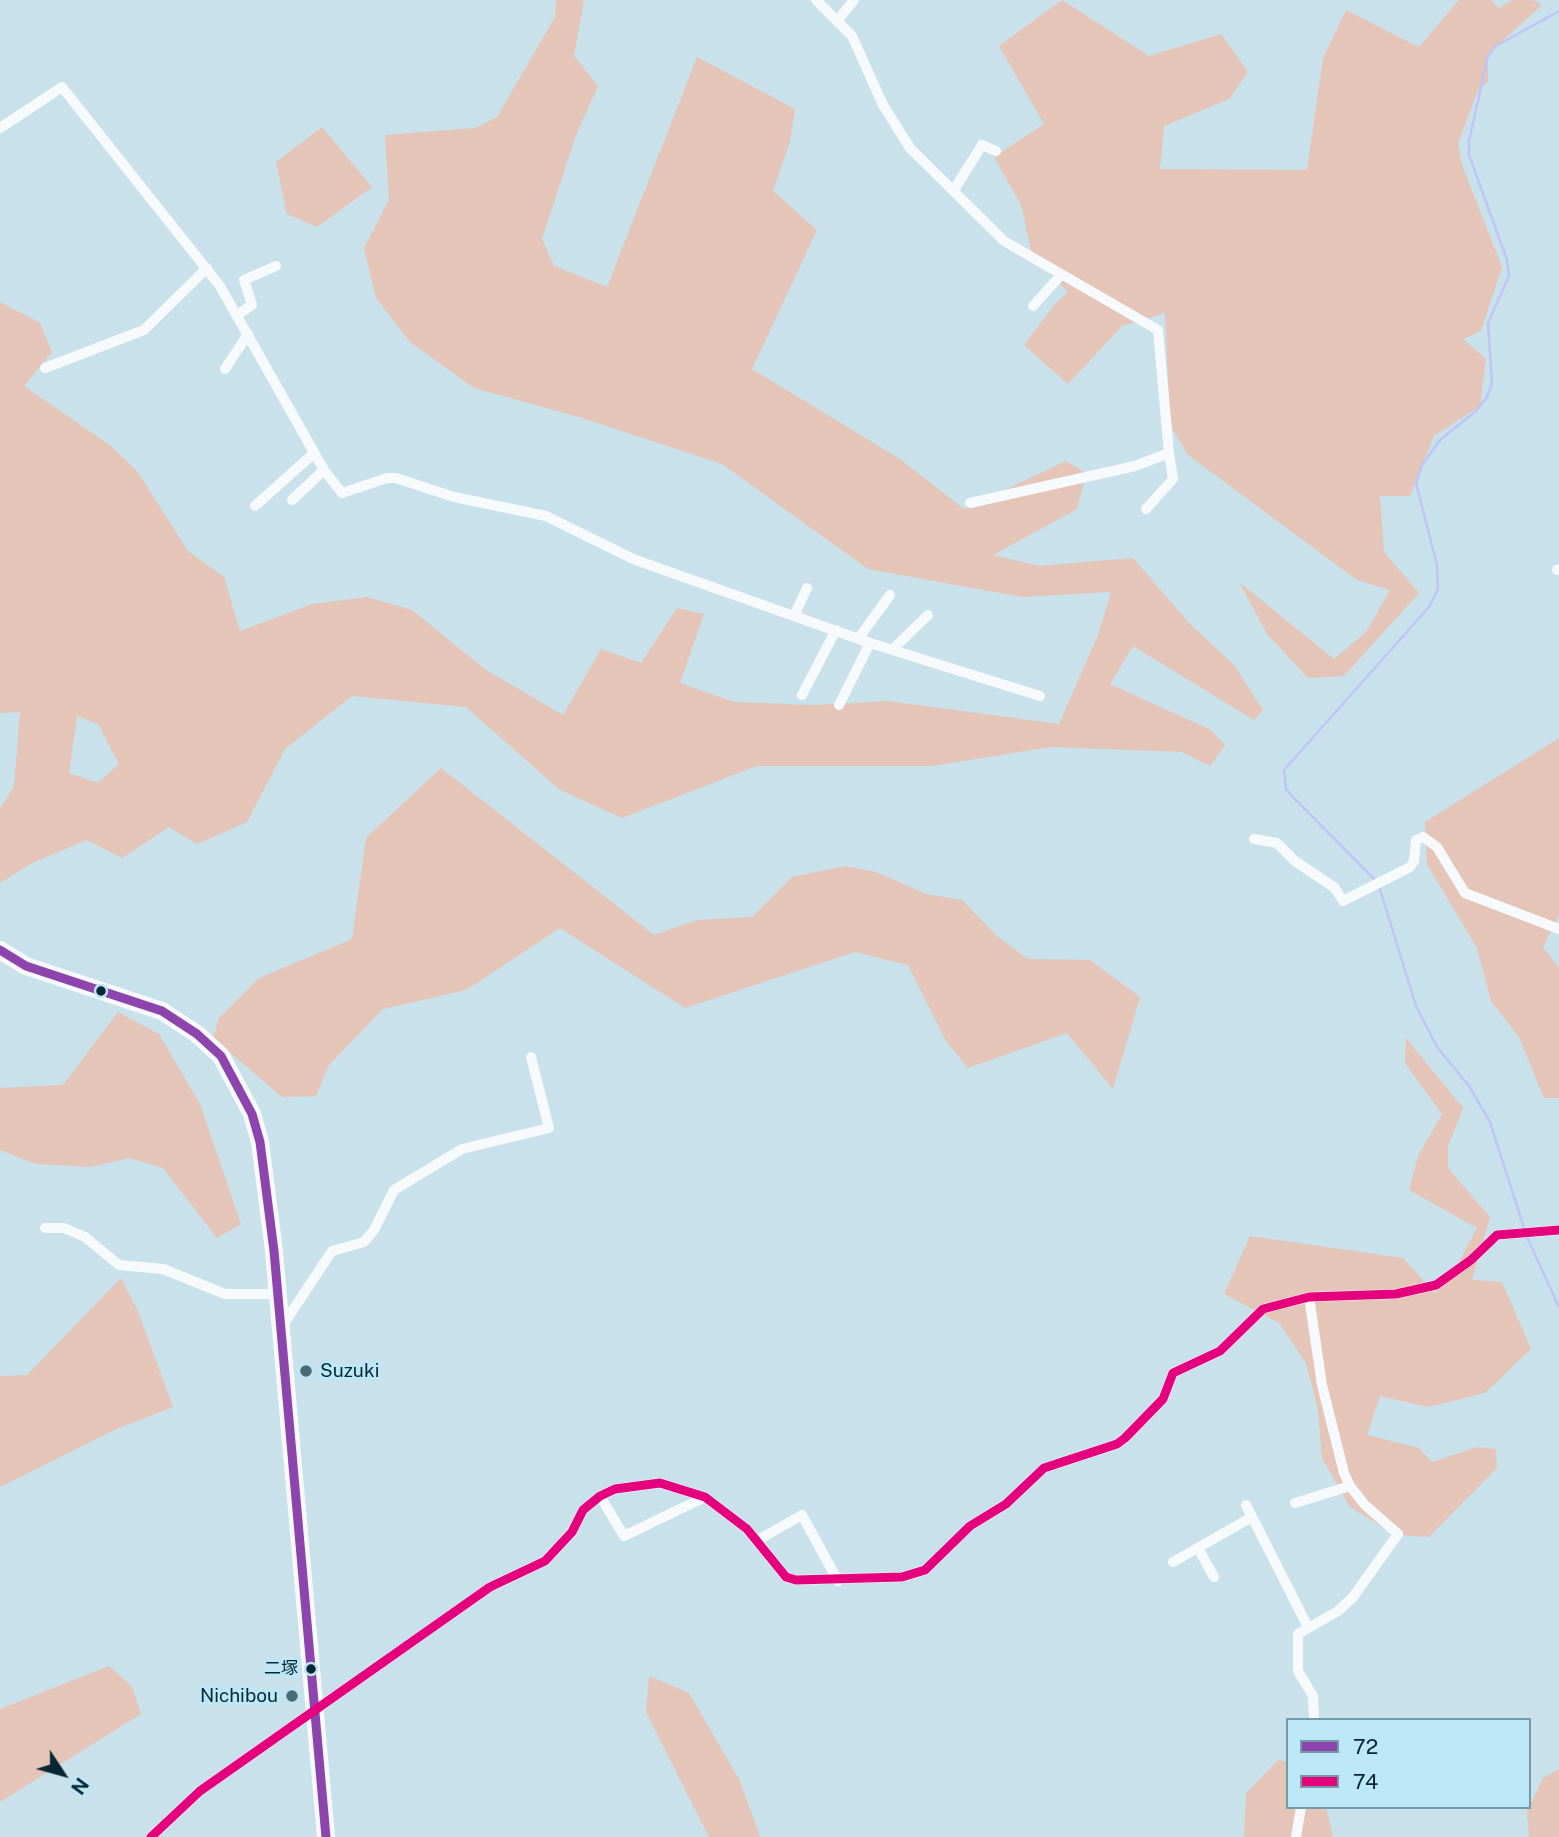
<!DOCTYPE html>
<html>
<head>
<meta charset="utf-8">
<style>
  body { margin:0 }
  #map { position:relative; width:1559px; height:1837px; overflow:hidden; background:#c9e1ea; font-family:"Public Sans",sans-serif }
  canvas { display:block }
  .legend { position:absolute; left:1286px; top:1718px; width:245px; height:91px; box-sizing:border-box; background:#bce7f7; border:2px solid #749ba8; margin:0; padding:9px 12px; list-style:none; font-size:21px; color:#072832 }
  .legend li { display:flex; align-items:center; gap:14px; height:35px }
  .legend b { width:35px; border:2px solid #749ba8 }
  .north { position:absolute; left:28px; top:1739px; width:70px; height:70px; -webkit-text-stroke:5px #bce7f7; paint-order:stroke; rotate:126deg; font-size:19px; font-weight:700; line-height:28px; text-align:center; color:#072832 }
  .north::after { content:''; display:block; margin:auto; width:24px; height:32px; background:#072832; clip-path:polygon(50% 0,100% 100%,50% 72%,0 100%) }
</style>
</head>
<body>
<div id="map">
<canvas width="1559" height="1837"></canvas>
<ul class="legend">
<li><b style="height:9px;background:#8e44ad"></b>72</li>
<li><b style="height:9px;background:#e5007d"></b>74</li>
</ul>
<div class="north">N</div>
</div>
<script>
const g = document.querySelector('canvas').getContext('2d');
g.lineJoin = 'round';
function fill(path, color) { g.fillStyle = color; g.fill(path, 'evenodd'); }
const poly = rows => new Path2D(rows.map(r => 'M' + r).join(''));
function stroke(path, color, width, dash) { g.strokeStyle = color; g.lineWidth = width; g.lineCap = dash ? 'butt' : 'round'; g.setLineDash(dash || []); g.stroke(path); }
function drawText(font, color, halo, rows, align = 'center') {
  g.font = font + ' "Public Sans","Noto Sans JP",sans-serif'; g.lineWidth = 6; g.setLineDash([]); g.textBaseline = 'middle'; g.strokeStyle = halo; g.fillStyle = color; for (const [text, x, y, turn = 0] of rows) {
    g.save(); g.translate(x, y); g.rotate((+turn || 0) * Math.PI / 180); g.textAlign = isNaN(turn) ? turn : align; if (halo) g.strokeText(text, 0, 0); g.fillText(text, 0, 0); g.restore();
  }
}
fill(poly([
  [556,0,584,0,574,56,598,86,576,135,542,239,554,266,607,287,697,57,795,109,790,141,773,191,817,230,752,369,900,459,964,509,1066,461,1086,473,1077,509,993,555,1039,566,1133,558,1189,623,1234,665,1263,710,1254,720,1133,646,1110,684,1211,730,1225,745,1210,766,1182,752,1051,747,932,766,757,766,622,818,560,790,466,707,352,696,285,749,247,822,197,844,169,827,122,858,87,840,32,863,0,883,0,809,14,786,20,712,0,713,0,302,40,323,52,352,24,386,111,446,137,471,188,551,224,577,240,631,312,604,367,597,412,610,486,670,563,715,601,649,641,663,677,608,704,614,680,683,734,702,816,705,888,701,1059,724,1098,635,1111,592,1022,597,868,569,722,464,579,417,474,388,410,342,376,298,364,248,389,200,385,135,475,128,497,117,555,17],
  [77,716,98,724,119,764,98,783,69,773],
  [1062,0,1149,56,1221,34,1248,72,1229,99,1164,126,1160,169,1307,170,1323,58,1346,10,1419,47,1459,0,1491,0,1499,8,1512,0,1533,0,1542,5,1488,54,1488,82,1478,90,1458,144,1462,165,1502,267,1481,331,1463,339,1486,359,1480,406,1434,436,1410,496,1380,496,1384,552,1419,593,1344,676,1308,678,1267,634,1239,582,1334,659,1367,631,1390,590,1357,580,1188,455,1170,425,1165,313,1122,326,1068,384,1024,345,1054,305,1068,292,1032,255,1021,205,994,157,1044,124,999,46],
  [322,127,372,187,317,227,287,214,276,162],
  [1559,738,1559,915,1543,947,1559,968,1559,1098,1544,1098,1519,1037,1491,1001,1477,948,1427,864,1425,822],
  [441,768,654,935,697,920,752,917,792,877,845,866,876,872,926,894,962,900,997,936,1028,959,1090,960,1140,997,1113,1089,1067,1033,968,1068,946,1041,908,965,855,952,685,1008,560,928,466,990,383,1009,329,1065,316,1096,282,1097,213,1038,219,1018,259,978,352,939,366,838],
  [118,1012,159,1034,200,1104,241,1224,217,1238,163,1168,130,1158,90,1167,36,1164,0,1150,0,1088,63,1085],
  [1406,1038,1463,1108,1448,1146,1448,1168,1490,1217,1472,1280,1502,1282,1531,1349,1485,1393,1428,1407,1380,1396,1367,1435,1419,1448,1432,1462,1477,1447,1496,1449,1497,1468,1429,1537,1395,1535,1350,1507,1322,1458,1318,1410,1306,1363,1279,1323,1224,1294,1250,1236,1403,1258,1435,1293,1459,1262,1477,1228,1409,1190,1418,1156,1442,1114,1405,1063],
  [121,1278,137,1309,173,1407,114,1430,0,1487,0,1376,27,1375],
  [109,1666,132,1687,141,1714,0,1802,0,1709],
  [649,1676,689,1693,740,1781,760,1837,709,1837,646,1712],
  [1278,1760,1288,1762,1288,1807,1326,1807,1333,1837,1244,1837,1246,1793],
  [1559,1769,1559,1837,1529,1837,1527,1812,1543,1778]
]), '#e4c5b8');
stroke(poly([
  [1375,880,1292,796,1286,789,1284,770,1429,607,1438,589,1437,565,1416,483,1422,465,1440,440,1476,411,1487,397,1492,384,1488,323,1509,276,1507,260,1469,155,1469,141,1488,56,1496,46,1559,11],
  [1379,886,1416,1006,1437,1047,1469,1086,1490,1122,1525,1231],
  [1527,1237,1559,1307]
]), '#bec6f7', 2.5);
stroke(poly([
  [816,0,852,36,883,105,910,148,1004,241,1158,330,1169,453],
  [838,20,854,0],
  [0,128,62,87,220,286,324,470,342,493,387,478,396,478,454,497,546,516,633,559,870,643,1040,696],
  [954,190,982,145,996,151],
  [1033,306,1061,275],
  [237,315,252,305,244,280,276,266],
  [45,368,144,330,207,268],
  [225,369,248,334],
  [292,500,324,470],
  [970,503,1135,466,1169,453,1173,479,1146,509],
  [255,506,314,453],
  [1557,570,1559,569],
  [794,616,807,588],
  [858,639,890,595],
  [893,649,928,615],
  [802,695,836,630],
  [839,705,870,643],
  [1254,839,1277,843,1295,861,1335,888,1343,901,1410,867,1414,861,1416,840,1423,837,1437,847,1465,893,1559,929],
  [45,1228,64,1228,85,1237,119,1265,163,1269,225,1294,278,1294],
  [1309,1297,1322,1385,1344,1473,1350,1486,1365,1505,1398,1534,1353,1597,1338,1611,1298,1634,1298,1671,1313,1696,1314,1720],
  [281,1328,332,1251,364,1242,374,1230,394,1190,462,1149,549,1128,531,1057],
  [600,1496,624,1536,705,1497],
  [1295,1503,1350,1486],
  [1246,1505,1308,1627],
  [758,1540,802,1515,838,1581],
  [1198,1548,1214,1577],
  [1173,1562,1252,1517],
  [151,1837,200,1791,490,1587,545,1561,572,1532,583,1510,600,1496,615,1489,660,1483,705,1497,747,1529,786,1577,796,1580,902,1577,925,1570,970,1526,1006,1504,1044,1468,1117,1444,1125,1438,1163,1399,1173,1373,1220,1351,1263,1309,1309,1297,1396,1294,1436,1285,1471,1260,1497,1235,1559,1230],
  [1296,1837,1301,1807]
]), '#f7fafc', 10);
stroke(poly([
  [0,950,26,966,162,1011,197,1034,221,1056,252,1114,260,1142,274,1251,326,1837]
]), '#f7fafc', 18);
stroke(poly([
  [0,950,26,966,162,1011,197,1034,221,1056,252,1114,260,1142,274,1251,326,1837]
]), '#8e44ad', 9);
stroke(poly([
  [151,1837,200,1791,490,1587,545,1561,572,1532,583,1510,600,1496,615,1489,660,1483,705,1497,747,1529,786,1577,796,1580,902,1577,925,1570,970,1526,1006,1504,1044,1468,1117,1444,1125,1438,1163,1399,1173,1373,1220,1351,1263,1309,1309,1297,1396,1294,1436,1285,1471,1260,1497,1235,1559,1230]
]), '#e5007d', 9);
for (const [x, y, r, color] of [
  [101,991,6,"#072832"],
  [306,1371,7,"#4b6972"],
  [311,1669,6,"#072832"],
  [292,1696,7,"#4b6972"]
]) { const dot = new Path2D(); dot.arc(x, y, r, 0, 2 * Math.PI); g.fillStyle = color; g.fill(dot); stroke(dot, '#bce7f7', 2.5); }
drawText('17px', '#072832', '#bce7f7', [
  ["二塚",298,1669]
], 'right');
drawText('19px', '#072832', '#bce7f7', [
  ["Suzuki",320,1371],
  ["Nichibou",278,1696,"right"]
], 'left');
</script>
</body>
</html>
